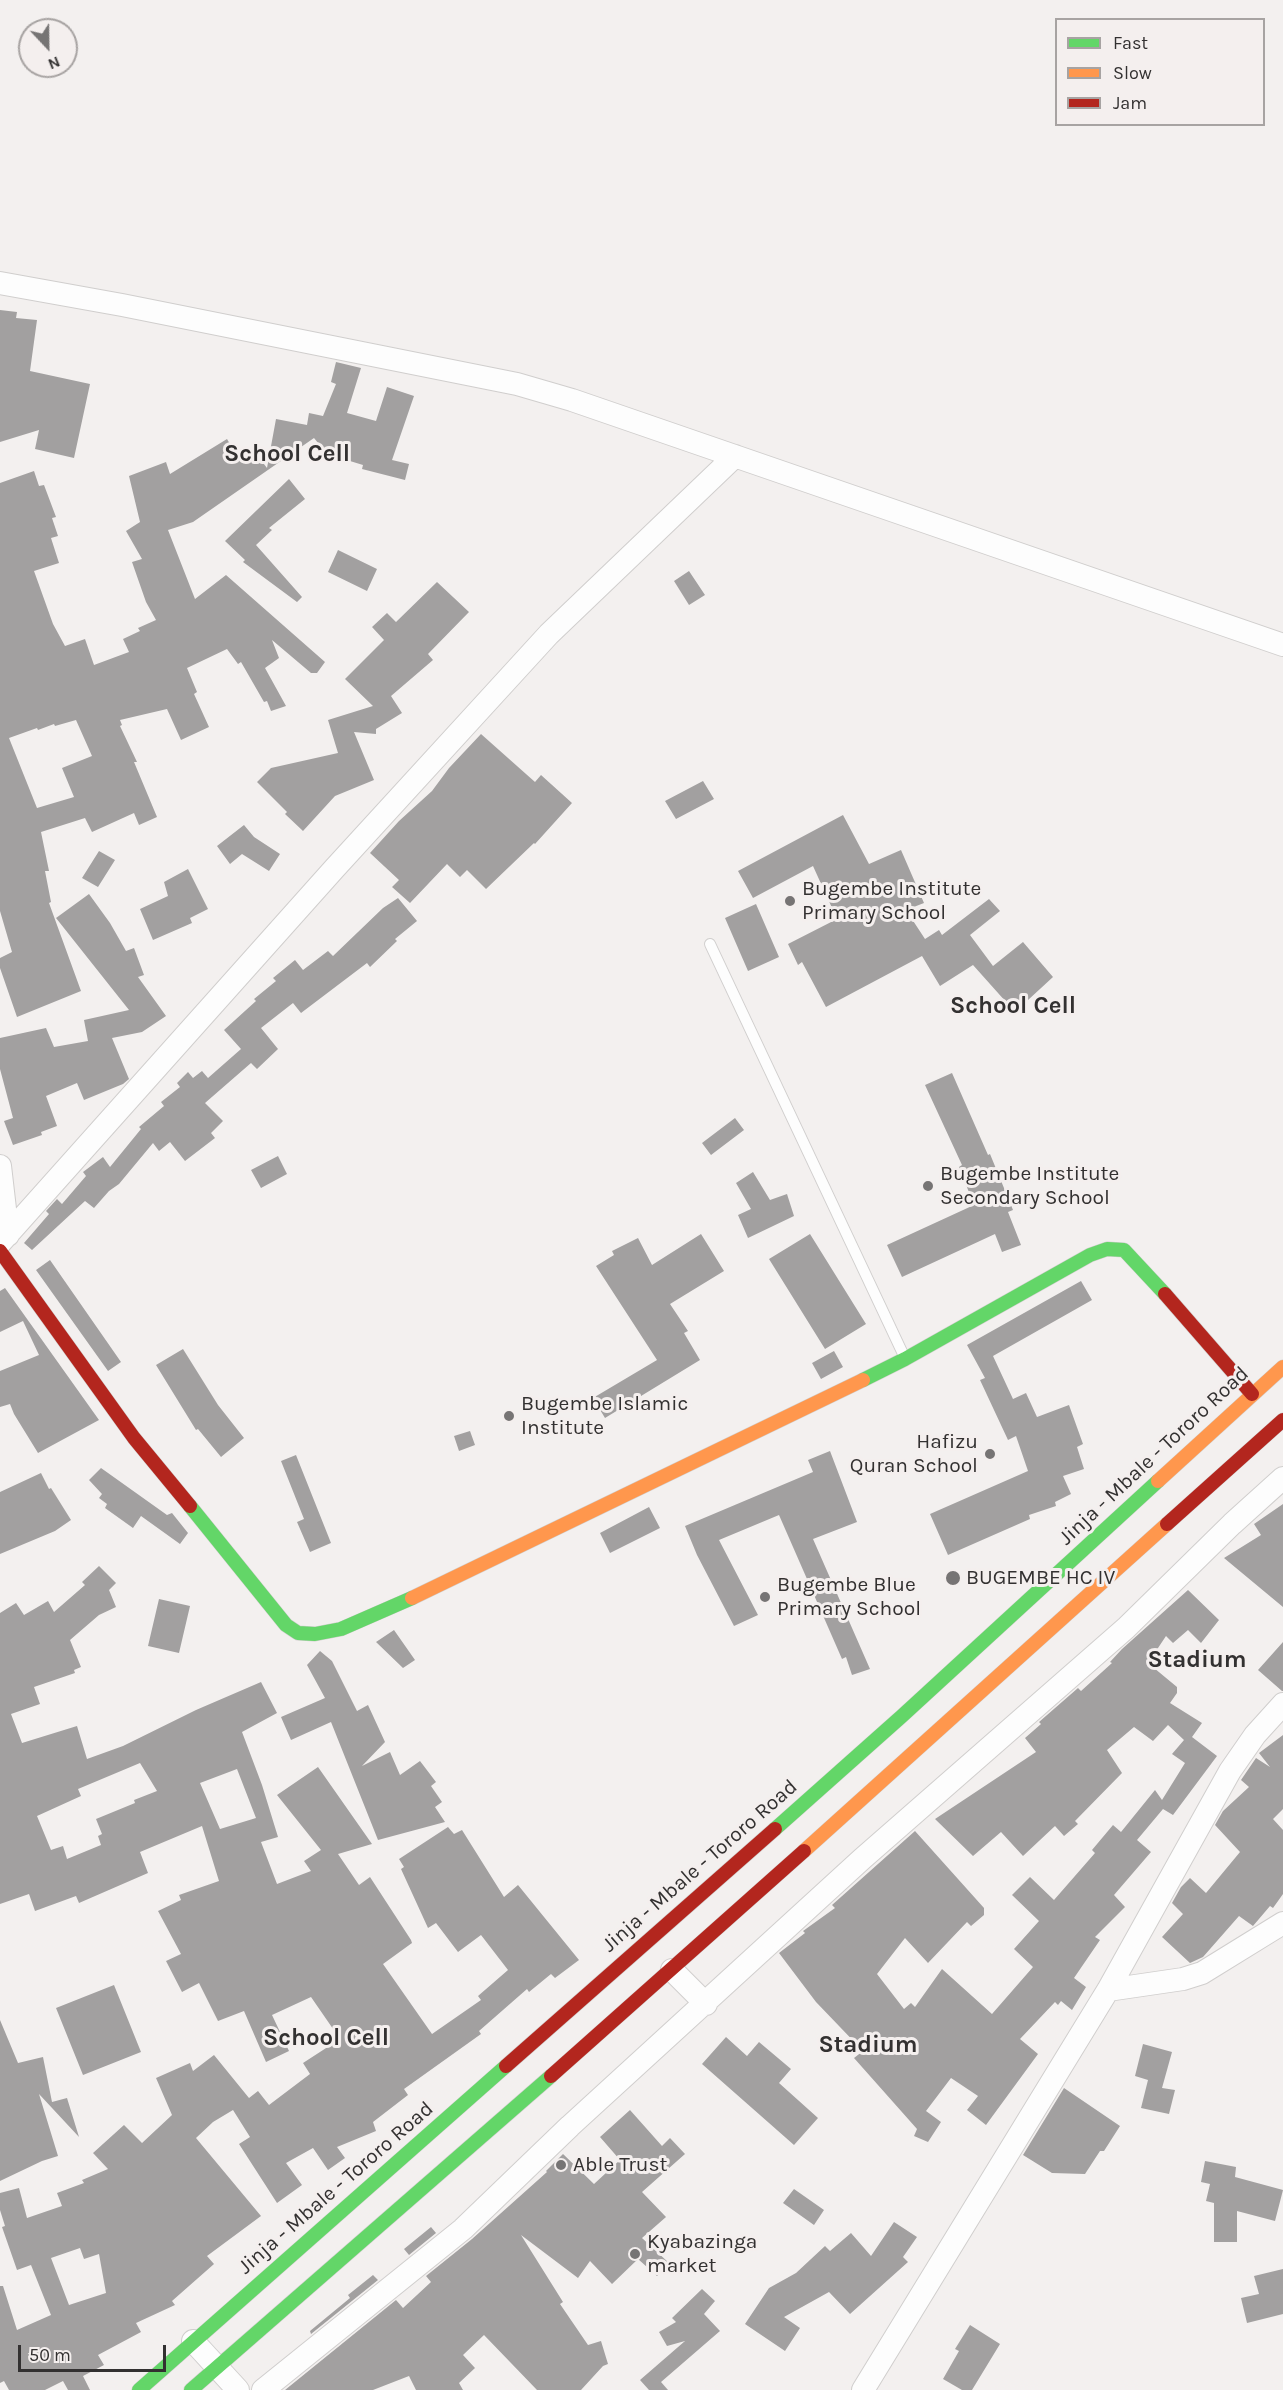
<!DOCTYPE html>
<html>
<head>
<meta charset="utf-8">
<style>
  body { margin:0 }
  #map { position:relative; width:1283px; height:2390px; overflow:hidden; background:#f3f0ef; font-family:Karla,sans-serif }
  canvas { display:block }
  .legend { position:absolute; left:1055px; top:18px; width:210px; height:108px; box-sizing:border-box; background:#f4efee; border:2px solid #a7a3a2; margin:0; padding:8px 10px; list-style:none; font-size:18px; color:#333131 }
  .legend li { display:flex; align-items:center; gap:12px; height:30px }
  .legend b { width:30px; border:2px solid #a7a3a2 }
  .north { position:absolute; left:18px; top:18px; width:60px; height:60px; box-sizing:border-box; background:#f4efee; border:2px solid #a7a3a2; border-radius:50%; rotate:158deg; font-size:16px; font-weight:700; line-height:24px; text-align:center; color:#333131 }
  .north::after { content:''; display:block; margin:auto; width:21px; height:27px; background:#767474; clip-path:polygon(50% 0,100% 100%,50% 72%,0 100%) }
  .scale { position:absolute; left:18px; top:2345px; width:148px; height:27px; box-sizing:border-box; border:3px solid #333131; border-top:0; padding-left:8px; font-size:18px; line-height:21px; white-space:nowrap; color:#333131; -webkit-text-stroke:4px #f4efee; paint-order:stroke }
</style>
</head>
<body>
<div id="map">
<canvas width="1283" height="2390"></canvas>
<ul class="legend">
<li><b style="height:8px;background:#63d668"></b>Fast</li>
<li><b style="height:8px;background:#ff974d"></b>Slow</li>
<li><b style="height:8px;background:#b3261e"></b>Jam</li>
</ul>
<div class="north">N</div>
<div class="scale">50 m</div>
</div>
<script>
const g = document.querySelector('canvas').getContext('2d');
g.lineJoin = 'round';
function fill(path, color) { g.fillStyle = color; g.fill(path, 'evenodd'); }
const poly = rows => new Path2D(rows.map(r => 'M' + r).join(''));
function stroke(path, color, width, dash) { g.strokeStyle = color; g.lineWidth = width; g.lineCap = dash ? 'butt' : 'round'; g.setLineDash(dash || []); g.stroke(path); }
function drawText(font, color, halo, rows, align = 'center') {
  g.font = font + ' Karla,sans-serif'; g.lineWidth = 6; g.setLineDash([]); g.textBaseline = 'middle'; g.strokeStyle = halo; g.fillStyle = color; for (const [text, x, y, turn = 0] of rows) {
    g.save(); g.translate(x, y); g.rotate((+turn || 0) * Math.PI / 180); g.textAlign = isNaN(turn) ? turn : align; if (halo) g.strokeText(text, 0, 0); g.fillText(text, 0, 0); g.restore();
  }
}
fill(poly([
  [0,310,17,312,16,318,37,320,30,371,90,384,74,458,35,449,39,430,0,442],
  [336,362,361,368,347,413,376,421,387,387,414,396,392,460,409,464,405,480,362,469,363,465,327,454,314,438,193,522,168,530,195,599,226,575,325,662,317,673,311,673,272,640,279,658,265,668,286,706,271,711,267,701,264,702,241,662,238,664,227,649,187,668,197,692,194,694,209,727,181,740,167,709,120,720,122,725,120,726,137,762,134,762,157,817,139,825,134,813,92,832,85,818,41,832,49,871,45,871,51,902,49,903,81,991,17,1017,0,968,0,958,12,952,0,911,0,483,34,471,39,486,44,485,56,517,52,518,58,536,51,538,59,563,34,571,53,624,65,646,85,639,94,665,129,652,123,639,140,631,138,628,156,620,146,602,132,562,142,559,126,531,140,522,129,476,166,462,170,474,227,439,240,461,254,451,267,468,276,419,307,425,309,413,323,416,336,384,331,382],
  [76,720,92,756,62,768,74,797,37,808,9,738,37,728,38,730,54,724,55,726],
  [289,479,305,499,269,528,272,530,256,545,302,597,297,602,243,562,245,560,225,541],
  [338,550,377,569,367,591,328,572],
  [689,571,705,595,689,605,674,581],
  [437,582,469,612,428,654,433,660,391,696,402,713,376,729,376,734,354,732,374,780,335,796,303,831,285,814,287,812,257,782,271,768,338,753,328,720,373,706,345,679,384,640,372,627,387,613,396,622],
  [481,734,535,782,541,775,572,803,535,844,534,843,486,889,467,870,460,877,447,864,410,903,392,887,399,880,370,853,399,821,432,791,449,768],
  [703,781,714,799,676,819,665,801],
  [843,815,869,864,901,850,924,903,906,910,925,939,939,930,942,935,989,899,1000,911,970,935,993,966,1023,942,1053,977,1015,1012,973,965,940,986,922,956,826,1007,802,962,798,965,788,944,837,919,813,866,753,898,738,871],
  [244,825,254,837,280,854,269,871,242,854,230,864,217,846],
  [99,851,115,860,98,887,82,878],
  [188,869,208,909,190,918,192,923,153,940,140,909,168,896,164,882],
  [89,894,110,923,126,951,134,948,144,975,138,977,166,1016,142,1032,112,1038,129,1079,123,1084,84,1100,77,1083,46,1096,57,1126,41,1132,42,1135,13,1145,4,1121,13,1118,0,1069,0,1038,46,1028,54,1047,88,1041,84,1020,129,1010,56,918],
  [398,898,417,921,395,939,397,941,370,967,367,963,301,1013,293,1003,261,1028,278,1049,257,1069,251,1063,205,1103,223,1121,211,1133,215,1138,185,1161,170,1142,159,1151,153,1143,119,1184,109,1191,94,1208,85,1201,32,1250,24,1243,49,1214,46,1211,57,1199,62,1204,86,1176,83,1172,103,1157,110,1167,141,1129,139,1127,164,1106,161,1102,180,1087,177,1083,188,1072,193,1078,202,1071,208,1078,241,1049,224,1030,256,1001,254,999,276,981,273,978,295,960,303,970,328,951,333,956,383,908],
  [756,904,779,957,748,971,725,918],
  [952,1073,988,1155,990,1154,1013,1210,1008,1212,1021,1245,1002,1252,995,1234,902,1277,887,1245,974,1205,959,1167,962,1165,925,1085],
  [735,1118,744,1130,711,1155,702,1143],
  [278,1156,287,1174,261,1188,251,1170],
  [753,1172,770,1200,787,1194,794,1216,748,1238,738,1215,751,1209,736,1183],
  [701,1234,724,1271,670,1304,688,1331,684,1333,700,1360,605,1418,593,1398,657,1360,596,1266,614,1255,612,1251,638,1238,652,1265],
  [810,1234,866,1324,825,1349,769,1259],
  [50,1260,121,1362,108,1371,36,1270],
  [1081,1281,1092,1300,993,1356,1013,1399,1026,1393,1037,1417,1069,1405,1083,1444,1077,1447,1084,1469,1063,1476,1071,1494,1055,1502,1056,1506,1029,1515,1030,1519,948,1555,930,1514,1028,1471,1016,1436,1008,1440,980,1380,985,1378,967,1345],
  [5,1288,99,1420,38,1453,14,1414,10,1404,0,1407,0,1371,39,1355,23,1321,0,1332,0,1291],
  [183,1349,218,1405,244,1438,221,1457,198,1429,196,1430,156,1365],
  [834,1351,843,1367,821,1379,812,1363],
  [470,1431,475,1445,459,1451,454,1436],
  [830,1451,857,1522,813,1539,870,1669,852,1675,846,1657,842,1659,779,1515,719,1540,758,1615,734,1626,697,1555,685,1526,813,1472,808,1460],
  [296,1455,331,1543,310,1552,297,1522,304,1519,281,1461],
  [101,1468,167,1515,172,1513,188,1533,180,1544,141,1516,133,1528,105,1508,107,1504,99,1498,102,1494,89,1480],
  [41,1473,49,1489,51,1488,71,1520,55,1531,0,1554,0,1492],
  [1283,1504,1283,1607,1224,1558,1261,1535,1254,1524],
  [649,1507,660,1528,610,1553,600,1533],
  [99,1566,116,1583,109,1590,116,1607,99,1615,70,1640,81,1667,74,1670,75,1673,34,1687,40,1704,11,1714,22,1743,77,1726,87,1759,123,1746,196,1710,261,1682,277,1713,242,1732,262,1785,278,1837,261,1842,277,1884,311,1871,304,1861,321,1850,277,1795,318,1767,372,1844,338,1854,359,1885,370,1877,411,1940,412,1943,383,1964,432,2034,481,2000,478,1996,508,1970,481,1935,458,1952,436,1923,428,1928,401,1869,404,1867,399,1859,448,1827,454,1834,462,1830,504,1897,518,1885,579,1960,555,1978,551,1974,529,1992,527,1989,479,2031,481,2034,404,2089,408,2095,373,2122,376,2131,337,2147,345,2158,328,2170,313,2148,286,2163,302,2185,277,2203,239,2144,250,2137,233,2110,213,2122,196,2138,261,2216,207,2256,214,2264,172,2301,175,2305,136,2323,141,2332,98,2355,104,2365,83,2376,90,2390,68,2390,63,2381,45,2390,9,2390,4,2381,0,2383,0,2286,3,2286,17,2330,51,2315,31,2265,17,2270,2,2227,5,2226,0,2210,0,2193,19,2188,27,2218,62,2206,57,2193,84,2183,82,2180,108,2169,93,2153,124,2125,142,2143,172,2115,156,2078,190,2063,193,2071,214,2055,249,2098,258,2091,269,2105,310,2074,303,2063,340,2039,311,1997,272,2015,289,2051,266,2062,244,2011,218,2021,199,1983,182,1992,166,1961,181,1954,158,1911,181,1900,179,1895,219,1881,202,1826,140,1852,148,1873,79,1903,76,1896,35,1911,29,1894,0,1904,0,1613,16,1603,24,1615,48,1601,54,1612,85,1585,82,1582],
  [140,1763,157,1791,134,1800,135,1803,96,1819,102,1834,98,1836,101,1845,67,1859,63,1846,51,1850,37,1816,81,1796,78,1789],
  [237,1769,256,1818,220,1829,200,1783],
  [80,2248,84,2259,99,2254,106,2293,69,2305,51,2258],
  [1188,1590,1219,1620,1201,1643,1188,1630,1173,1643,1166,1636,1148,1663,1177,1687,1177,1693,1170,1703,1202,1723,1192,1737,1217,1756,1173,1815,1163,1809,1137,1840,1151,1852,1114,1895,1125,1907,1095,1937,1100,1940,1074,1978,1086,1987,1072,2010,1061,2001,1058,2005,1055,2002,1020,2039,1038,2054,986,2125,967,2110,978,2096,951,2078,926,2111,941,2122,928,2142,914,2136,917,2129,854,2058,863,2051,816,2002,779,1953,805,1933,803,1931,835,1908,832,1905,915,1831,984,1908,984,1915,971,1926,967,1922,928,1963,905,1938,877,1974,904,2009,911,2003,915,2007,942,1969,992,2014,1033,1967,1014,1949,1039,1921,1012,1895,1030,1877,1054,1900,1095,1853,1092,1850,1113,1825,1121,1832,1155,1790,1162,1800,1185,1763,1172,1754,1184,1740,1168,1725,1153,1741,1134,1727,1107,1750,1122,1773,1075,1821,1078,1824,1064,1836,1055,1826,1023,1856,1001,1832,973,1856,935,1819,1036,1752,1025,1738,1041,1724,1039,1722,1078,1688,1081,1691,1112,1663,1110,1662,1122,1649],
  [159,1599,190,1606,179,1653,148,1646],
  [394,1630,415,1660,403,1668,376,1642],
  [1283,1642,1283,1691,1282,1691,1258,1670],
  [320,1651,332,1661,357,1711,368,1705,385,1742,362,1766,390,1752,400,1775,420,1761,436,1782,431,1786,442,1802,435,1807,445,1822,378,1840,331,1722,291,1740,281,1717,325,1698,307,1665],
  [1283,1735,1283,1809,1273,1819,1283,1830,1283,1894,1273,1908,1270,1906,1253,1926,1239,1916,1203,1957,1190,1963,1162,1937,1183,1914,1172,1903,1181,1887,1190,1878,1206,1893,1240,1852,1215,1825,1223,1811,1249,1787,1241,1780,1256,1758,1270,1767,1259,1753],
  [114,1985,141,2052,83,2075,56,2008],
  [0,2020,18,2063,43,2057,52,2102,67,2098,79,2137,39,2094,58,2156,42,2161,0,2181],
  [726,2037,747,2056,759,2042,791,2069,779,2083,818,2118,794,2145,702,2064],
  [1143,2044,1172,2052,1162,2088,1175,2090,1169,2114,1141,2108,1148,2080,1135,2076],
  [1064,2088,1120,2126,1104,2151,1100,2151,1085,2174,1052,2173,1023,2155],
  [630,2110,662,2146,670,2138,685,2154,642,2192,666,2217,642,2238,669,2263,657,2276,638,2259,612,2284,590,2261,578,2278,521,2235,563,2302,560,2304,588,2345,601,2341,608,2364,603,2366,581,2390,537,2390,484,2335,463,2355,475,2368,459,2383,463,2390,416,2390,409,2376,373,2390,285,2390,396,2300,403,2308,431,2282,426,2276,472,2239,547,2172,546,2171,563,2154,594,2184,620,2160,600,2137],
  [1205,2161,1236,2167,1235,2177,1283,2190,1275,2221,1237,2211,1237,2242,1214,2242,1214,2203,1206,2201,1210,2184,1201,2182],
  [794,2189,824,2210,814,2225,783,2203],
  [894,2222,917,2237,903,2257,908,2262,850,2314,829,2292,784,2317,800,2328,785,2351,745,2324,769,2288,796,2273,825,2246,830,2251,851,2233,871,2256],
  [431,2227,436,2233,409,2255,404,2249],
  [1283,2269,1283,2314,1247,2323,1241,2298,1259,2294,1254,2276],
  [373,2275,378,2280,311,2334,310,2331,350,2298,348,2295],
  [702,2289,715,2301,704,2314,720,2331,661,2382,668,2390,649,2390,640,2380,685,2341,667,2346,659,2332,676,2322,672,2318],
  [970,2325,1000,2344,972,2390,962,2390,943,2379,959,2351,955,2349]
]), '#a2a0a0');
const lane = poly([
  [710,944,904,1356]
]);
const street = poly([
  [0,283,122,305,517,384,572,400,1283,645],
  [0,1166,8,1235],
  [0,1243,334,869,549,634,735,456],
  [672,1970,706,2004],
  [1108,1990,1183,1979,1202,1973,1283,1923],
  [193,2341,238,2390],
  [263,2390,463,2229,570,2126,862,1859,1126,1628,1232,1524,1283,1478],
  [863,2390,1108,1990,1230,1771,1255,1735,1283,1704]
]);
const fast = poly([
  [863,1380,905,1359,1090,1255,1107,1249,1124,1250,1165,1294],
  [190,1506,286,1625,298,1633,315,1634,341,1629,412,1598],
  [775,1829,902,1716,1158,1481],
  [139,2390,506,2066],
  [191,2390,551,2076]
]);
const slow = poly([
  [1158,1481,1283,1367],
  [412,1598,863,1380],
  [804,1851,1167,1524]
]);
const jam = poly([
  [0,1251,134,1438,190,1506],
  [1165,1294,1252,1394],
  [1167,1524,1283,1420],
  [506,2066,775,1829],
  [551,2076,804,1851]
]);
stroke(lane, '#d0cecd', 12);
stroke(street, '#d0cecd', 24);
stroke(fast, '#d0cecd', 15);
stroke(slow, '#d0cecd', 15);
stroke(jam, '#d0cecd', 15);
stroke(lane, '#fdfdfd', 10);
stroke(street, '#fdfdfd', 22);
stroke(fast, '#63d668', 14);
stroke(slow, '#ff974d', 14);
stroke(jam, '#b3261e', 14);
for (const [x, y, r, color] of [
  [790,901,6,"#767474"],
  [928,1186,6,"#767474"],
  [509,1416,6,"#767474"],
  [990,1454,6,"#767474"],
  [953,1578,8,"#767474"],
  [765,1597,6,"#767474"],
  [561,2165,6,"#767474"],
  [635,2254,6,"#767474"]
]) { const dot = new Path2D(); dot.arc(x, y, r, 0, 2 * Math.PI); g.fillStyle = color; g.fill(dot); stroke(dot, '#f4efee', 2); }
drawText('21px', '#333131', '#f4efee', [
  ["Bugembe Institute",802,889],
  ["Primary School",802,913],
  ["Bugembe Institute",940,1174],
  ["Secondary School",940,1198],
  ["Bugembe Islamic",521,1404],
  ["Institute",521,1428],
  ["Hafizu",978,1442,"right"],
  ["Quran School",978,1466,"right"],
  ["BUGEMBE HC IV",966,1578],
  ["Bugembe Blue",777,1585],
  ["Primary School",777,1609],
  ["Able Trust",573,2165],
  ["Kyabazinga",647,2242],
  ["market",647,2266]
], 'left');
drawText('21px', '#333131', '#f4efee', [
  ["Jinja - Mbale - Tororo Road",1154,1456,-43],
  ["Jinja - Mbale - Tororo Road",700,1866,-41],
  ["Jinja - Mbale - Tororo Road",336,2188,-41]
]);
drawText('bold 24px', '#333131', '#f4efee', [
  ["School Cell",287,454],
  ["School Cell",1013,1006],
  ["Stadium",1197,1660],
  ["School Cell",326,2038],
  ["Stadium",868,2045]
]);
</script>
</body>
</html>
